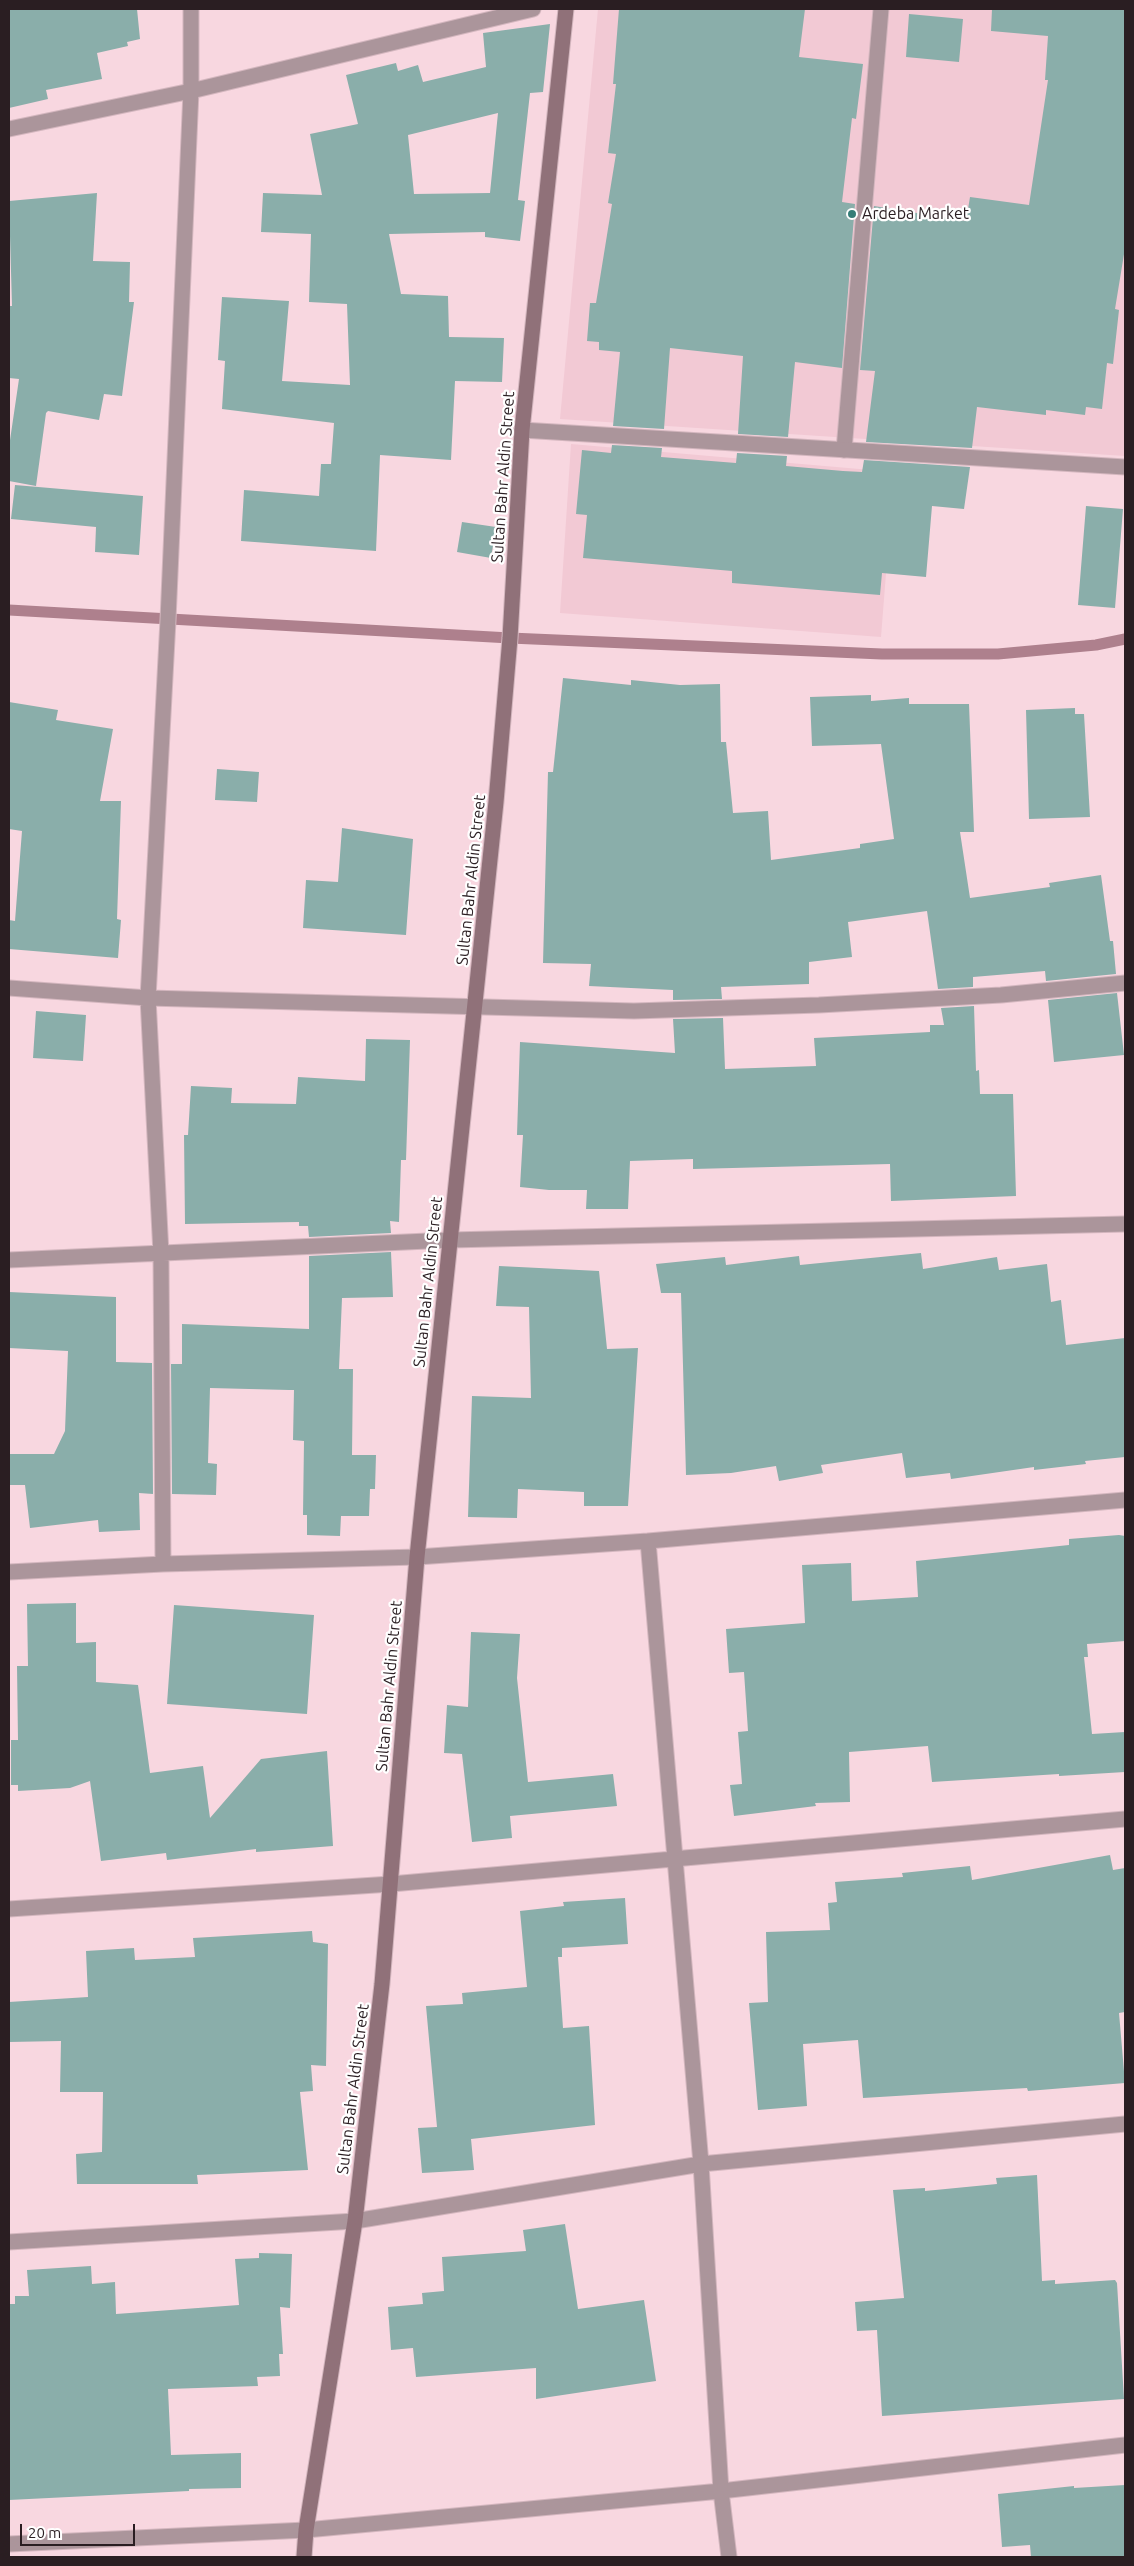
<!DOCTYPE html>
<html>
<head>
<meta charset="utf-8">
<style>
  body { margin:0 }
  #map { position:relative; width:1134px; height:2566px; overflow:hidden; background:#f8d7e0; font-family:Ubuntu,sans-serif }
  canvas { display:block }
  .frame { position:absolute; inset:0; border:10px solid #2a1e22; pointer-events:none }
  .scale { position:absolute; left:20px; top:2524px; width:115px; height:22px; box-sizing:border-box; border:2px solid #2a1e22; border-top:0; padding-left:6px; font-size:15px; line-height:18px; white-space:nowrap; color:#2a1e22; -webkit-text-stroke:4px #fff; paint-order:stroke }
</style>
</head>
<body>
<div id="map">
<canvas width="1134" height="2566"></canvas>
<div class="frame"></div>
<div class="scale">20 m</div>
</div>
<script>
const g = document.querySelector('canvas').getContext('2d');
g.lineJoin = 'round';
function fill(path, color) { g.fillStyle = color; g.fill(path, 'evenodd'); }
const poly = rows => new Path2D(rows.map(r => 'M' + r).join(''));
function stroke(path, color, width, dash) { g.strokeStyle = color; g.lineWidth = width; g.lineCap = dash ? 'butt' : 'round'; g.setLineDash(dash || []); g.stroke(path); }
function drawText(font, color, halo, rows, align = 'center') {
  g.font = font + ' Ubuntu,sans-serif'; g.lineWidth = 4.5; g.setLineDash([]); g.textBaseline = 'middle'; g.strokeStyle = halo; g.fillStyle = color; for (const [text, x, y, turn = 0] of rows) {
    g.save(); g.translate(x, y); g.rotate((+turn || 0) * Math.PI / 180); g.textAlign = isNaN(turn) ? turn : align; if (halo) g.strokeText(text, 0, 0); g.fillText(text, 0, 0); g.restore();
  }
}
fill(poly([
  [598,9,1125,9,1125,456,560,419],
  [571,444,894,472,881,637,560,613]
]), '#f2c9d4');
stroke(poly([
  [9,610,510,638,882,654,998,654,1096,645,1125,639]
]), '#ae808d', 11);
fill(poly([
  [9,9,137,9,140,39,127,42,128,46,97,53,102,79,46,90,48,99,9,108],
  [619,9,805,9,799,57,863,64,856,119,852,118,842,202,855,204,842,368,795,362,788,437,738,434,743,356,670,348,664,429,613,426,620,352,599,350,599,342,587,341,590,303,596,303,612,204,608,203,616,154,608,153,616,84,613,84],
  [992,9,1125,9,1125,248,1115,309,1119,310,1113,364,1107,363,1102,409,1086,407,1085,415,1046,410,1046,415,977,407,972,448,866,442,875,371,860,370,874,206,966,221,970,197,1029,205,1048,80,1045,80,1048,36,991,31],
  [909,14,963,19,959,62,906,57],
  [550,24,543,92,530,93,518,200,525,201,520,241,485,237,485,232,389,234,401,294,448,296,449,337,504,338,502,382,455,381,451,460,380,455,376,551,241,541,244,490,319,496,321,464,331,464,334,423,222,409,225,361,218,360,222,297,289,301,282,381,350,385,347,304,309,302,311,234,261,232,263,193,322,195,310,134,358,124,346,75,396,63,398,71,418,65,423,82,486,67,483,33],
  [498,113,490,193,414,194,408,135],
  [97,193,93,261,130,262,129,302,134,302,122,396,104,394,99,420,48,411,46,413,36,486,9,481,9,447,19,379,9,378,9,306,12,306,9,201],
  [612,445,662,448,661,457,736,463,737,453,787,456,786,466,843,471,862,472,864,460,970,467,964,509,932,506,926,577,882,573,880,595,732,583,732,571,583,558,587,515,576,514,582,450,611,453],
  [15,485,143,496,139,555,95,552,96,527,11,519],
  [1086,506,1123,509,1115,608,1078,605],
  [462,522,496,527,491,558,457,552],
  [563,678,631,685,631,680,680,685,720,684,721,742,726,742,733,813,768,811,771,860,860,848,860,844,894,839,881,744,812,746,810,697,871,695,871,701,909,698,909,704,969,704,974,832,960,832,970,898,1050,887,1049,883,1101,875,1110,941,1113,941,1116,974,1046,981,1045,971,973,977,973,987,938,989,927,911,848,922,852,957,809,962,809,984,721,987,722,999,673,1000,673,990,589,986,591,964,543,963,548,772,553,772],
  [9,702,58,710,56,720,113,729,100,801,121,801,117,919,121,920,118,958,9,949,9,920,15,921,22,831,9,829],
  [1075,708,1075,714,1084,714,1090,817,1029,819,1026,710],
  [217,769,259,772,257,802,215,800],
  [342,828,413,839,406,935,303,928,306,880,338,882],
  [1117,993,1124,1055,1054,1062,1048,1000],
  [974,1006,976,1071,979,1070,980,1094,1013,1094,1016,1196,891,1201,890,1164,693,1169,693,1159,630,1161,628,1209,586,1209,587,1190,549,1190,520,1187,523,1135,517,1135,520,1042,675,1053,673,1019,723,1018,725,1069,816,1066,814,1038,930,1032,930,1025,944,1025,941,1008],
  [36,1011,86,1015,83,1061,33,1058],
  [366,1039,410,1040,406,1160,401,1160,399,1222,390,1221,391,1233,309,1237,308,1226,299,1226,299,1222,185,1224,184,1135,188,1135,191,1086,232,1088,231,1103,296,1104,298,1077,365,1081],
  [391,1252,393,1297,342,1298,339,1369,353,1369,352,1455,376,1455,375,1489,370,1489,369,1516,341,1516,340,1536,307,1535,307,1515,303,1515,304,1441,293,1440,294,1390,289,1390,210,1388,208,1463,217,1464,216,1495,172,1494,171,1364,182,1364,182,1324,309,1329,309,1256],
  [921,1253,923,1269,997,1257,999,1270,1047,1264,1051,1302,1061,1300,1066,1345,1125,1338,1125,1457,1085,1461,1086,1464,1034,1470,1034,1467,951,1479,950,1473,906,1478,902,1453,821,1465,823,1473,779,1481,776,1466,731,1473,686,1475,681,1293,661,1293,656,1264,725,1257,726,1265,799,1256,800,1265],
  [499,1266,599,1271,607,1349,638,1348,628,1506,584,1506,584,1492,518,1489,517,1518,468,1517,472,1396,531,1398,529,1307,496,1306],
  [9,1292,116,1297,116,1362,152,1363,153,1494,139,1493,140,1530,99,1532,98,1520,30,1528,25,1485,9,1485,9,1454,54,1454,65,1431,68,1351,9,1348],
  [1119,1535,1125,1536,1125,1641,1087,1644,1088,1657,1084,1657,1092,1734,1125,1732,1125,1772,1059,1776,1059,1774,932,1782,928,1746,849,1752,850,1802,815,1803,816,1806,734,1816,730,1785,742,1784,738,1732,748,1731,744,1672,729,1673,726,1629,805,1623,802,1565,851,1563,852,1601,918,1597,916,1561,1069,1545,1069,1539],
  [76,1603,76,1643,96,1642,96,1682,138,1685,150,1773,203,1766,210,1818,261,1759,327,1751,333,1846,256,1852,256,1849,167,1860,166,1853,101,1861,90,1781,70,1788,18,1791,18,1785,11,1785,11,1740,18,1740,17,1666,28,1666,27,1604],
  [174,1605,314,1615,307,1714,167,1704],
  [471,1632,520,1634,517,1678,528,1782,613,1774,617,1806,510,1816,512,1838,472,1842,462,1754,444,1753,447,1705,468,1707],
  [1110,1855,1113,1870,1125,1868,1125,2012,1119,2013,1125,2083,1028,2091,1027,2088,863,2098,858,2040,803,2044,807,2106,758,2110,749,2003,768,2002,766,1932,830,1930,828,1903,837,1902,835,1882,903,1877,902,1873,970,1866,972,1880],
  [625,1898,628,1944,562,1948,562,1957,558,1957,563,2028,589,2026,595,2125,471,2139,474,2170,422,2173,418,2128,437,2127,426,2006,463,2004,462,1993,527,1987,520,1911,564,1906,563,1902],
  [312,1931,313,1942,328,1944,326,2066,311,2065,313,2091,300,2092,308,2170,197,2175,198,2184,77,2184,76,2154,102,2152,103,2092,60,2092,61,2041,9,2042,9,2002,88,1997,86,1951,134,1948,135,1960,195,1957,193,1938],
  [1037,2175,1042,2281,1055,2280,1055,2284,1115,2280,1117,2283,1124,2399,882,2416,877,2330,857,2331,855,2302,904,2298,893,2190,925,2188,925,2191,997,2184,996,2178],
  [565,2224,578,2309,644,2300,656,2381,536,2399,536,2368,416,2377,413,2348,391,2350,388,2307,423,2304,422,2293,444,2291,442,2257,526,2251,523,2230],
  [259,2253,292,2254,290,2308,280,2307,283,2354,279,2354,280,2376,257,2377,258,2386,168,2389,171,2455,241,2453,241,2488,189,2489,189,2491,9,2500,9,2304,15,2304,15,2296,29,2296,27,2270,91,2266,92,2284,115,2282,116,2314,239,2305,235,2259,259,2258],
  [1125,2485,1125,2557,1031,2557,1030,2545,1002,2547,998,2494,1074,2486,1074,2488]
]), '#8aaeaa');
const lane = poly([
  [844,450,881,9]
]);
const street = poly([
  [9,129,191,91,533,9],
  [522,430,1125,467],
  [9,988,148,998,634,1011,819,1005,1001,995,1125,983],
  [9,1260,450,1240,1125,1224],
  [648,1541,701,2164,721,2491,729,2557],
  [163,1564,161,1254,148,998,168,620,191,91,191,9],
  [9,1572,163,1564,417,1557,648,1541,1125,1500],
  [9,1909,391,1884,1125,1819],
  [9,2242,355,2221,701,2164,1125,2124],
  [9,2544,306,2530,721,2491,1125,2445]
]);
const secondary = poly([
  [304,2557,306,2530,355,2221,382,1984,417,1557,496,802,510,638,522,430,566,9]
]);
stroke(lane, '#d3b6be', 17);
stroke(street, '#d3b6be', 17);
stroke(secondary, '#d3b6be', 17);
stroke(lane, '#ab959b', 15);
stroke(street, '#ab959b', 15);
stroke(secondary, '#907179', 15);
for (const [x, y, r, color] of [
  [852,214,5,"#357d77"]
]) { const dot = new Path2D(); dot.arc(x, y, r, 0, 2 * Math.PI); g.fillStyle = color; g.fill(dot); stroke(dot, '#fff', 2); }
drawText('16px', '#2a1e22', '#fff', [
  ["Ardeba Market",862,214]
], 'left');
drawText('16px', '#2a1e22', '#fff', [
  ["Sultan Bahr Aldin Street",503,477,-86],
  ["Sultan Bahr Aldin Street",471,880,-84],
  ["Sultan Bahr Aldin Street",428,1282,-84],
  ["Sultan Bahr Aldin Street",389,1686,-85],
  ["Sultan Bahr Aldin Street",353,2089,-83]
]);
</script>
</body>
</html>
